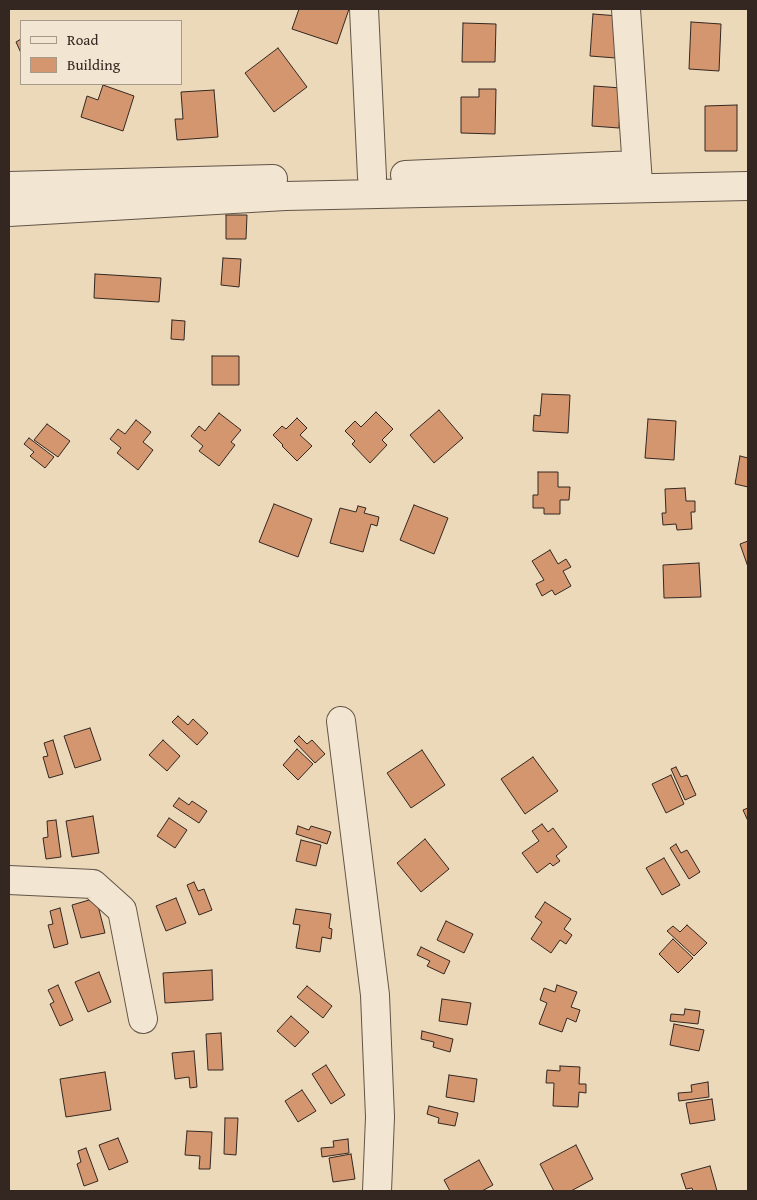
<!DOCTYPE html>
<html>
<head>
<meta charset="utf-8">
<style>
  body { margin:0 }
  #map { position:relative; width:757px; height:1200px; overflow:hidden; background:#ebd9ba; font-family:"Gentium Book Plus",serif }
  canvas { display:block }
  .frame { position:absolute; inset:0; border:10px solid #342721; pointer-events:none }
  .legend { position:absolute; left:20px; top:20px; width:162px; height:65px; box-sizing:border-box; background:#f2e6d2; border:1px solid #a69a8b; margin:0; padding:6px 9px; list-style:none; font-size:15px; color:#342721 }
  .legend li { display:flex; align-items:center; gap:10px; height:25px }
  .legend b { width:25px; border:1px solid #a69a8b }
</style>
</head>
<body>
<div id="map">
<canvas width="757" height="1200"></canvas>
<div class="frame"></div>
<ul class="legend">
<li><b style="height:6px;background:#f2e6d2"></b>Road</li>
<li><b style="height:14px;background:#d3966f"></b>Building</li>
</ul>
</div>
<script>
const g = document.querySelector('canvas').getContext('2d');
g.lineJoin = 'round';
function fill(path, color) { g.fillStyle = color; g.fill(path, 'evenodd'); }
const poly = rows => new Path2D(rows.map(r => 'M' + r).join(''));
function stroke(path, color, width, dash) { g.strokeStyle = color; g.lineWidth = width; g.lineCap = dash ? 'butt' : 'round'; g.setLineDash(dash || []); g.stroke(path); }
const building = poly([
  [299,9,349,9,337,44,292,29,299,9],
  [593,14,619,16,616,58,590,56,593,14],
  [691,22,721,24,719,71,689,69,691,22],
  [463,23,496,24,495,62,462,62,463,23],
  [21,39,21,53,16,42,21,39],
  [278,48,307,87,274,112,245,73,278,48],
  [103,85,134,96,123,131,81,117,87,96,98,100,103,85],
  [594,86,621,88,619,128,592,126,594,86],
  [479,89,496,89,495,134,461,133,461,97,479,97,479,89],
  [214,90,218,137,177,140,175,119,183,119,181,92,214,90],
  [737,105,737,151,705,151,705,106,737,105],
  [226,215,247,215,246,239,226,239,226,215],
  [223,258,241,259,239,287,221,285,223,258],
  [95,274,161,278,159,302,94,298,95,274],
  [172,320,185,321,184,340,171,339,172,320],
  [212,356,239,356,239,385,212,385,212,356],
  [542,394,570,395,568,433,533,431,534,415,540,416,542,394],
  [439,410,463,438,434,463,410,435,439,410],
  [376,412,393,429,382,440,387,445,370,463,352,444,355,441,345,431,355,421,361,427,376,412],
  [219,413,241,430,231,442,235,445,219,466,199,451,203,446,191,436,199,426,205,431,219,413],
  [297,418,307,428,300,435,312,446,297,461,282,446,283,445,273,435,282,426,286,429,297,418],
  [648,419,676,421,674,460,645,458,648,419],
  [136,420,151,432,143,442,153,450,138,470,117,453,121,448,110,439,118,429,125,434,136,420],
  [47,424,70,441,58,457,34,440,47,424],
  [29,438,54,457,45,468,30,456,34,452,24,444,29,438],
  [740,456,748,458,748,487,735,484,740,456],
  [538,472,558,472,558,487,570,487,569,500,560,500,560,514,544,514,544,508,533,508,533,495,538,495,538,472],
  [685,488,686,501,695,501,695,512,691,512,692,529,677,530,676,524,663,525,662,513,666,513,665,489,685,488],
  [274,504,312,519,298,557,259,542,274,504],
  [414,505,448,518,434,554,400,540,414,505],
  [358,506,366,508,364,513,379,517,377,526,371,524,363,552,330,543,340,508,356,512,358,506],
  [748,541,748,567,740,544,748,541],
  [550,550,558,564,566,559,571,567,563,571,571,586,555,595,552,590,542,596,536,584,544,580,532,561,550,550],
  [699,563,701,597,664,598,663,565,699,563],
  [178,716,188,725,193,719,208,733,197,745,172,722,178,716],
  [90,728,101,760,75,768,64,736,90,728],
  [299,736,307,744,312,740,325,754,315,763,294,741,299,736],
  [53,740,63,774,49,778,43,757,48,756,44,743,53,740],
  [163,740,180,756,167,771,149,755,163,740],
  [297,749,313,764,298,780,283,765,297,749],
  [422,750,445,785,411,808,387,773,422,750],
  [533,757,558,791,525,814,501,779,533,757],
  [676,767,681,777,687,775,696,795,685,800,671,769,676,767],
  [671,775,684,804,666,813,652,784,671,775],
  [179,798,189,805,192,801,207,811,199,823,173,806,179,798],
  [748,808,748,821,743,810,748,808],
  [93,816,99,853,72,857,66,821,93,816],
  [169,818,187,830,175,848,157,836,169,818],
  [56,820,61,857,46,859,43,838,48,837,47,821,56,820],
  [542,824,548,832,553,828,567,847,556,856,560,861,553,866,550,863,537,873,522,853,539,841,532,831,542,824],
  [298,826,309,830,311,826,331,832,327,844,296,834,298,826],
  [425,839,449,869,421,892,397,863,425,839],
  [301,840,321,845,316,866,296,861,301,840],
  [676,844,681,853,687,850,700,872,689,879,670,848,676,844],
  [664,858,680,885,662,895,646,868,664,858],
  [194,882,198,891,204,889,212,910,199,915,187,885,194,882],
  [96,898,105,933,81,938,72,905,96,898],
  [176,898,186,923,166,931,156,906,176,898],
  [545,902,571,919,564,929,572,935,566,944,560,940,551,953,531,939,542,922,535,917,545,902],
  [60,908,68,944,54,948,48,925,53,924,50,911,60,908],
  [296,909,331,914,329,928,332,929,331,939,322,937,320,952,296,948,300,925,293,924,296,909],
  [446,921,473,934,464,953,437,940,446,921],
  [687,925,707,943,694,956,667,931,673,926,680,932,687,925],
  [673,939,693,958,678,973,659,954,673,939],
  [421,947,450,961,444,974,427,966,430,961,417,955,421,947],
  [212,970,213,1000,165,1003,163,973,212,970],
  [99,972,111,1002,88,1012,75,982,99,972],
  [58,985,73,1020,60,1026,50,1004,54,1002,48,990,58,985],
  [557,985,577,992,571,1007,580,1010,576,1022,567,1018,562,1032,539,1024,547,1003,540,1000,544,988,555,992,557,985],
  [307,986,332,1006,323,1018,297,997,307,986],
  [442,999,471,1003,467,1025,439,1021,442,999],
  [685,1009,700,1011,698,1024,670,1021,671,1014,684,1015,685,1009],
  [291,1016,309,1032,295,1047,277,1031,291,1016],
  [674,1024,704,1030,699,1051,670,1045,674,1024],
  [422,1031,453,1039,450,1052,433,1047,434,1042,421,1039,422,1031],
  [221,1033,223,1070,208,1070,206,1034,221,1033],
  [194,1051,197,1087,190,1088,189,1077,175,1079,172,1053,194,1051],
  [326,1065,345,1095,331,1104,312,1074,326,1065],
  [560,1066,580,1067,579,1084,586,1084,586,1093,579,1092,578,1107,553,1106,554,1083,546,1083,547,1070,560,1071,560,1066],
  [105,1072,111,1110,66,1117,60,1079,105,1072],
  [449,1075,477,1079,474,1102,446,1097,449,1075],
  [708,1082,709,1097,679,1101,678,1093,692,1092,691,1085,708,1082],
  [302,1090,316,1111,298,1122,285,1101,302,1090],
  [712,1099,715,1120,690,1124,686,1103,712,1099],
  [429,1106,458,1113,455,1126,438,1123,439,1118,427,1114,429,1106],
  [225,1118,238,1118,236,1155,224,1154,225,1118],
  [187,1131,212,1132,210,1169,199,1169,200,1156,185,1155,187,1131],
  [118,1138,128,1162,109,1170,99,1145,118,1138],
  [348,1139,349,1153,322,1157,321,1148,334,1147,333,1141,348,1139],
  [576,1145,593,1179,571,1191,554,1191,540,1164,576,1145],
  [86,1148,98,1181,84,1186,77,1164,81,1162,78,1151,86,1148],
  [351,1154,355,1179,333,1182,329,1158,351,1154],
  [479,1160,493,1185,482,1191,450,1191,444,1180,479,1160],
  [710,1166,717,1191,693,1191,692,1188,686,1189,681,1174,710,1166]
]);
fill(building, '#d3966f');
stroke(building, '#342721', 1);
const minor = poly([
  [364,9,372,177],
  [626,9,638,184],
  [405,175,636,165],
  [9,186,273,179],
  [9,212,285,196,748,186],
  [341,721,375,995,380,1117,377,1191],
  [9,880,93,884,122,910,143,1019]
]);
stroke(minor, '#625447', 30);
stroke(minor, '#f2e6d2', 28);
</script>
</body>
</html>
